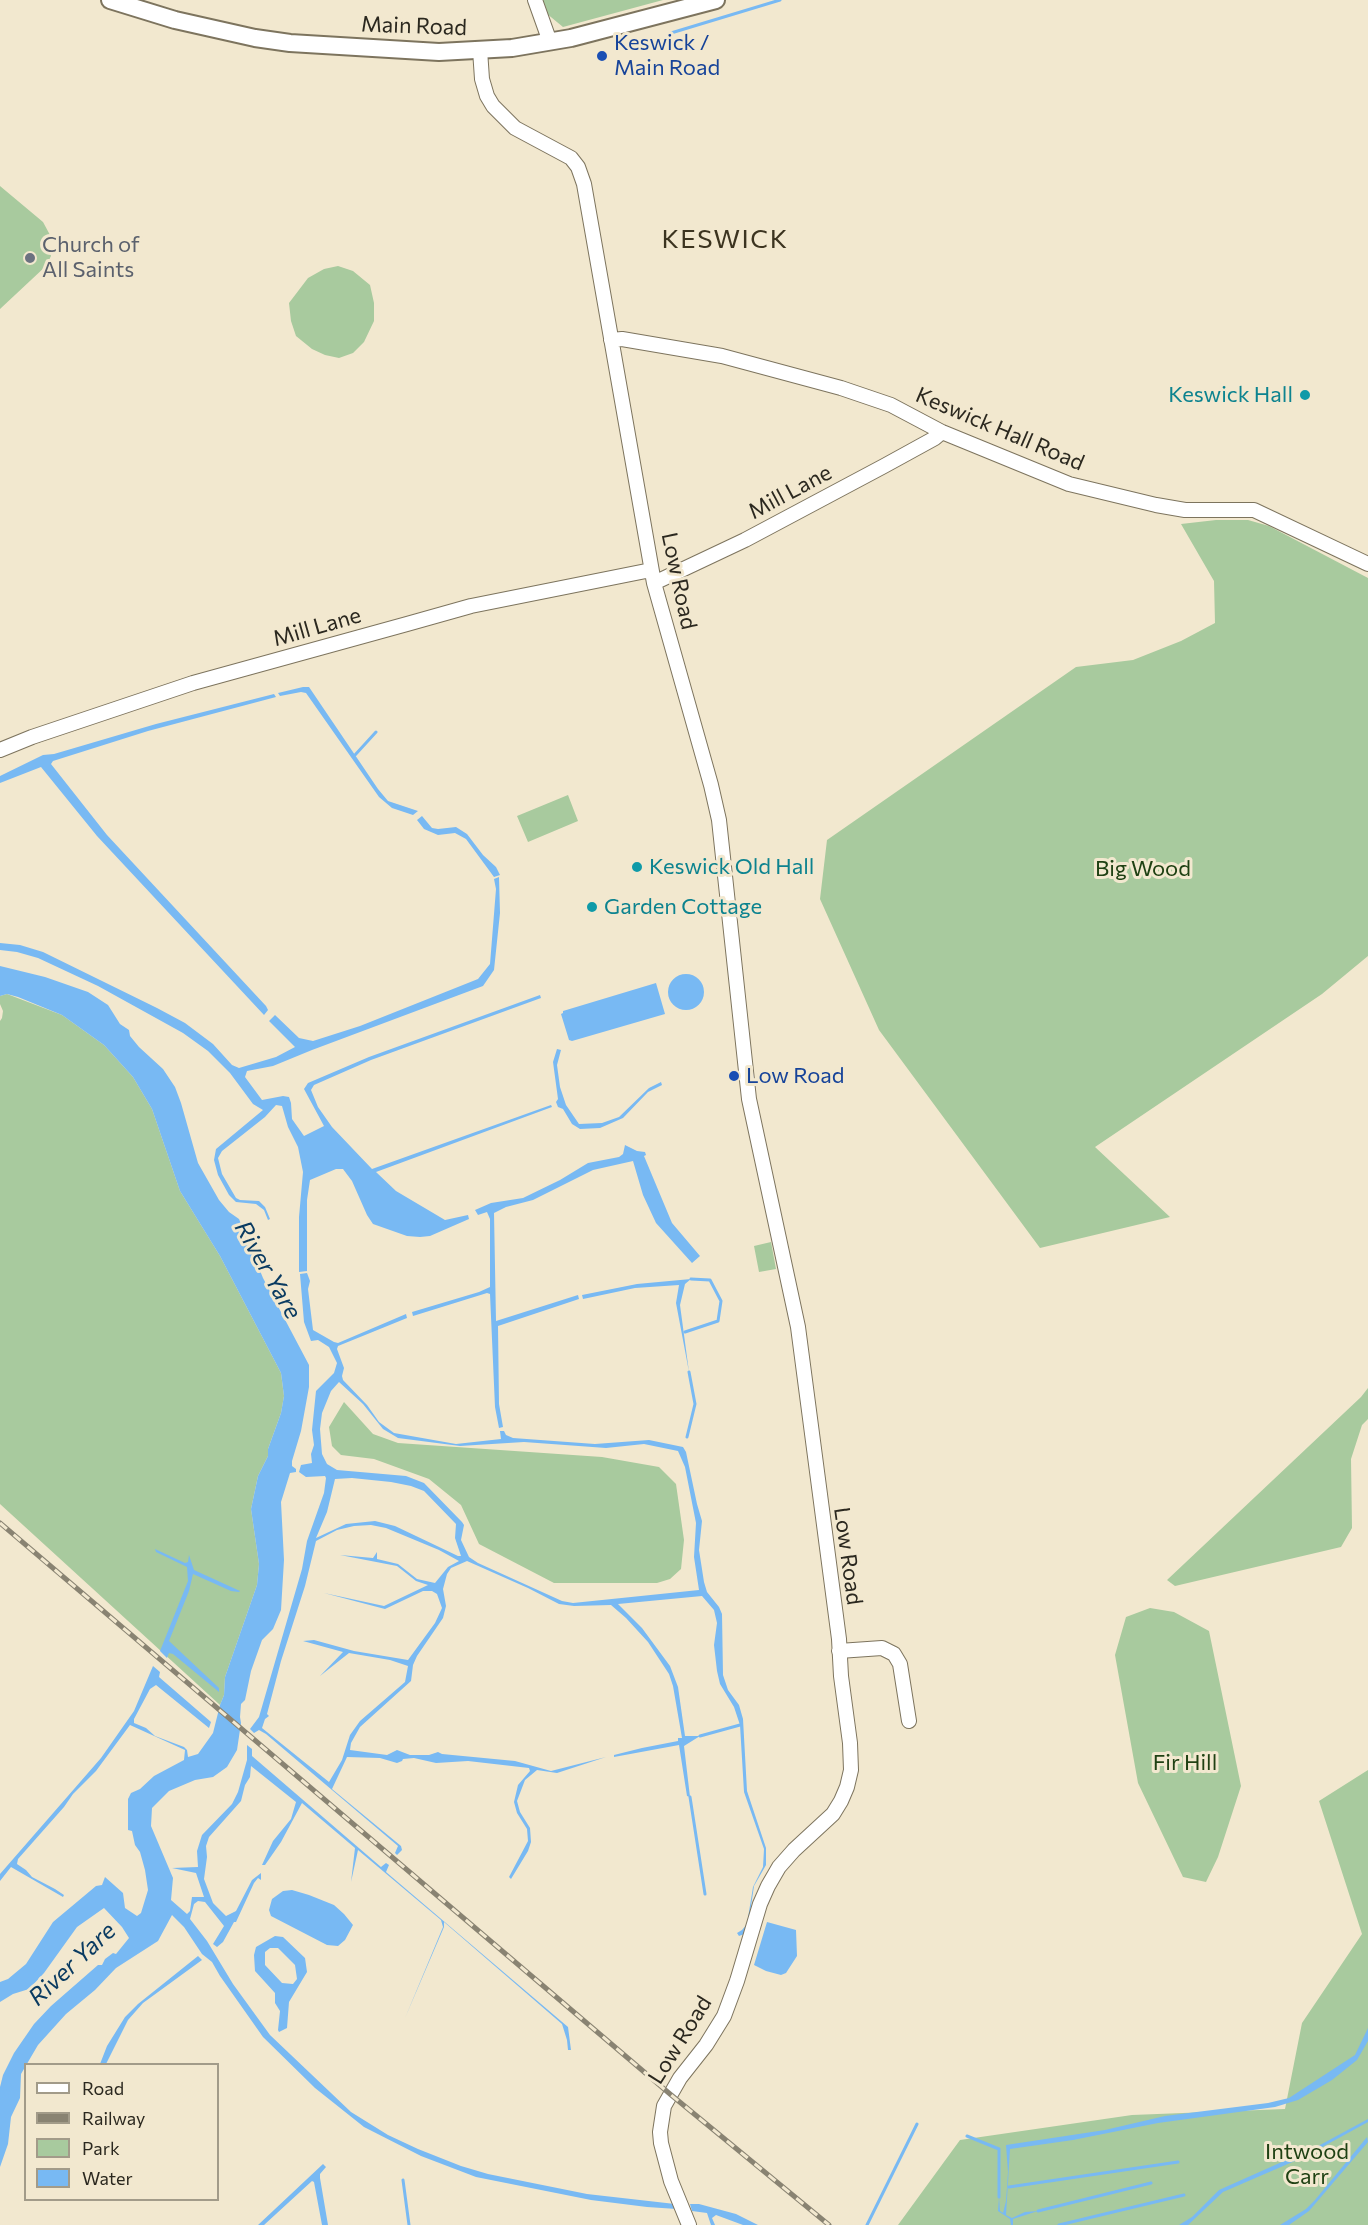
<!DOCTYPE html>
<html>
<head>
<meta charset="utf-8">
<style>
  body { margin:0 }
  #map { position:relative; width:1368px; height:2225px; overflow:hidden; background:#f2e8cf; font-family:Commissioner,sans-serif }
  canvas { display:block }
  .legend { position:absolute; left:24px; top:2063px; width:195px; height:138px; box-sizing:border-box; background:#f2e8cf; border:2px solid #a29b89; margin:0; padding:8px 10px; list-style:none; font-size:18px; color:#2b281f }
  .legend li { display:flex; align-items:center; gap:12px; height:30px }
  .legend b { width:30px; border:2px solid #a29b89 }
</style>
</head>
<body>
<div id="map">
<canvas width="1368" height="2225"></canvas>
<ul class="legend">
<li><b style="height:8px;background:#fff"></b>Road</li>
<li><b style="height:8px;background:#898372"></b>Railway</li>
<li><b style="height:16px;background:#a8ca9e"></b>Park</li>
<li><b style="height:16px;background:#78b9f3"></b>Water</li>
</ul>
</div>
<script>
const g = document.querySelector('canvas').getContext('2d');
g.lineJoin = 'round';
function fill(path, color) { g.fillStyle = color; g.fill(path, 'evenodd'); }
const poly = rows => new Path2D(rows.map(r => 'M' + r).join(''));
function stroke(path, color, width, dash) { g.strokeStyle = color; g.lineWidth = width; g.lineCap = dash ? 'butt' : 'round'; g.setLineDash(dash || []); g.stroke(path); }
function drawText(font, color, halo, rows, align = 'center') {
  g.font = font + ' Commissioner,sans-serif'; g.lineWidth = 6; g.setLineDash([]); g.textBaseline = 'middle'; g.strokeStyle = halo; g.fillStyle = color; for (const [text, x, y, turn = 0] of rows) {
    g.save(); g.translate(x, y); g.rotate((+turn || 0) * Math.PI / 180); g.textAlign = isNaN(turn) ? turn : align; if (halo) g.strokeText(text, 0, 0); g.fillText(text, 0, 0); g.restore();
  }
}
fill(poly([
  [542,0,663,0,563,27,546,13],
  [0,186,43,222,50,235,47,243,51,256,46,266,0,309],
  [338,266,353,271,370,285,374,303,374,321,364,342,353,353,339,358,325,355,312,349,296,336,291,321,289,303,308,278,324,269],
  [1216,520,1248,520,1269,526,1368,578,1368,956,1322,994,1095,1147,1170,1217,1040,1248,879,1030,820,899,827,840,1076,667,1133,660,1181,641,1215,623,1214,581,1181,524],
  [568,795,578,821,528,842,517,816],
  [7,994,62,1015,104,1045,133,1077,152,1109,180,1191,220,1256,281,1373,284,1396,281,1413,268,1449,268,1456,258,1476,251,1509,259,1564,257,1585,225,1677,224,1695,220,1705,0,1504,0,1021,2,1018,3,1011,0,1004,0,996],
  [771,1242,776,1269,759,1272,754,1246],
  [1368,1388,1368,1419,1362,1425,1351,1459,1352,1528,1341,1547,1175,1586,1167,1580,1361,1397],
  [344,1402,373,1434,398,1443,602,1457,659,1467,676,1484,684,1540,681,1569,670,1579,657,1583,554,1583,479,1544,461,1505,429,1479,374,1459,341,1455,332,1446,329,1427],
  [1150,1608,1174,1612,1209,1631,1241,1786,1218,1857,1206,1882,1183,1877,1138,1783,1115,1655,1126,1617],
  [1368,1770,1368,2225,898,2225,960,2140,1132,2115,1285,2109,1302,2023,1362,1934,1319,1801]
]), '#a8ca9e');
fill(poly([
  [303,687,309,687,378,789,388,801,418,811,413,815,392,808,379,797,306,693,301,692,280,696,278,693],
  [274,694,276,697,148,731,53,761,51,764,107,835,266,1006,268,1010,264,1015,97,836,41,767,0,783,0,776,43,755,54,754,156,724],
  [422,816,432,828,438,829,456,827,467,834,483,855,496,867,500,875,494,877,466,839,455,833,438,835,424,829,417,820],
  [499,877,500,913,494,970,483,986,312,1050,273,1066,247,1071,245,1077,262,1100,283,1096,289,1097,291,1103,292,1119,304,1136,324,1126,304,1089,308,1083,369,1057,540,995,541,998,371,1060,314,1085,311,1090,318,1107,332,1127,372,1169,551,1105,552,1107,376,1172,396,1191,445,1220,468,1215,469,1219,430,1236,420,1237,407,1236,373,1224,367,1215,352,1181,343,1169,336,1169,310,1180,307,1200,307,1271,299,1272,299,1217,303,1172,298,1147,288,1127,282,1106,276,1105,265,1117,222,1151,218,1158,222,1174,236,1198,240,1200,259,1201,265,1207,270,1219,268,1220,264,1210,256,1204,236,1202,229,1195,218,1175,214,1160,216,1149,263,1110,253,1104,230,1073,208,1051,183,1033,98,986,38,958,17,952,0,950,0,943,20,945,43,952,157,1008,185,1023,213,1044,232,1065,239,1068,276,1057,295,1047,269,1021,275,1015,299,1038,313,1041,360,1026,478,979,490,964,496,889,494,879],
  [0,966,45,977,88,992,108,1005,120,1024,129,1030,130,1036,139,1047,163,1069,175,1087,181,1103,198,1163,219,1200,229,1212,239,1219,263,1278,309,1365,309,1387,301,1431,292,1461,292,1466,296,1469,296,1472,290,1473,281,1502,284,1560,281,1610,273,1629,262,1640,251,1671,245,1700,241,1704,240,1717,241,1723,237,1750,227,1767,213,1777,195,1780,169,1791,152,1808,151,1826,173,1878,171,1900,187,1914,190,1911,192,1897,204,1897,196,1873,172,1868,198,1867,197,1851,202,1835,232,1804,238,1792,247,1760,247,1745,252,1749,252,1756,381,1867,386,1863,389,1865,386,1872,568,2027,571,2050,568,2050,567,2040,562,2024,444,1922,444,1927,405,2018,443,1927,441,1920,358,1850,351,1882,355,1848,302,1803,281,1842,265,1865,262,1865,273,1841,291,1819,296,1802,251,1766,250,1777,245,1785,241,1801,209,1837,206,1846,207,1857,204,1879,213,1903,226,1916,236,1911,252,1880,261,1873,261,1880,258,1878,254,1883,236,1922,234,1922,223,1942,217,1947,213,1944,224,1926,205,1902,198,1901,194,1904,190,1919,207,1941,233,1984,270,2035,351,2112,388,2135,418,2149,461,2166,488,2174,587,2194,675,2204,677,2209,647,2207,591,2200,476,2177,421,2156,364,2127,315,2088,263,2037,220,1976,212,1962,202,1954,184,1927,172,1915,158,1941,116,1968,95,1990,66,2014,38,2045,21,2074,20,2098,11,2117,8,2144,0,2167,0,2087,3,2075,14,2053,34,2024,51,2006,98,1965,102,1965,105,1959,113,1953,116,1954,129,1938,122,1927,104,1908,77,1927,44,1973,29,1989,13,1994,0,2002,0,1982,8,1979,26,1964,53,1922,96,1886,102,1885,105,1877,123,1893,125,1908,137,1916,141,1913,148,1890,145,1870,140,1852,135,1845,132,1831,128,1830,128,1799,131,1793,140,1789,154,1776,184,1760,185,1750,130,1725,96,1771,73,1794,64,1807,18,1859,17,1864,26,1870,32,1877,55,1889,64,1895,63,1897,11,1867,0,1881,0,1874,101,1758,134,1711,153,1666,160,1672,159,1677,211,1722,209,1728,156,1685,150,1689,134,1719,134,1723,146,1728,155,1736,184,1747,187,1750,188,1757,198,1754,213,1733,220,1705,224,1695,225,1677,257,1585,259,1564,251,1509,258,1476,268,1456,268,1449,281,1413,284,1396,281,1373,220,1256,180,1191,152,1109,133,1077,104,1045,62,1015,18,997,7,994,0,996],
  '668 992a18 18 0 1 1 36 0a18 18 0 1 1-36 0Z',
  [656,983,665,1014,572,1041,569,1040,561,1014,563,1013,563,1011],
  [557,1049,561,1050,557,1065,560,1087,566,1105,579,1124,602,1123,619,1117,649,1088,661,1082,662,1085,648,1092,623,1118,600,1128,580,1129,572,1124,563,1109,558,1107,556,1102,558,1099,553,1062],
  [625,1145,637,1151,645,1152,646,1155,644,1156,672,1223,700,1256,692,1263,656,1223,643,1195,633,1161,593,1170,533,1200,506,1207,494,1213,496,1321,578,1295,579,1299,498,1326,499,1404,503,1427,499,1428,495,1407,490,1294,487,1293,413,1316,412,1312,479,1292,490,1287,490,1219,487,1212,478,1215,475,1210,491,1203,523,1198,560,1180,588,1163,619,1157,623,1154],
  [307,1273,310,1281,308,1289,313,1330,334,1342,338,1343,406,1314,407,1318,338,1346,337,1349,344,1368,342,1376,343,1380,367,1405,379,1422,394,1433,456,1444,501,1439,500,1431,504,1431,506,1435,513,1438,595,1444,649,1440,683,1447,686,1452,697,1504,702,1521,699,1550,704,1582,707,1592,719,1607,722,1614,723,1675,728,1690,739,1705,743,1719,747,1791,766,1848,766,1865,754,1886,747,1933,739,1936,737,1933,742,1930,747,1924,753,1887,763,1867,764,1849,744,1792,740,1725,734,1707,720,1684,717,1671,714,1645,717,1623,714,1610,702,1596,618,1604,642,1628,670,1666,678,1687,685,1736,700,1736,684,1746,690,1797,687,1796,679,1745,614,1757,614,1755,642,1748,678,1741,678,1738,682,1738,673,1686,669,1674,648,1642,626,1618,611,1605,574,1606,559,1604,528,1588,467,1561,451,1568,447,1574,443,1589,446,1606,443,1618,417,1656,413,1665,411,1681,360,1727,351,1743,350,1750,387,1755,397,1750,410,1755,429,1755,438,1752,442,1754,515,1761,551,1771,606,1757,557,1773,537,1770,525,1780,517,1801,520,1812,530,1828,531,1842,528,1851,511,1879,509,1877,528,1841,527,1829,517,1813,514,1802,518,1785,530,1771,529,1768,468,1761,436,1763,414,1758,403,1759,402,1761,397,1763,380,1758,347,1757,332,1789,401,1846,402,1850,397,1855,395,1853,398,1846,266,1734,259,1730,254,1733,250,1729,259,1717,302,1569,307,1541,324,1493,326,1478,325,1476,306,1477,299,1472,301,1465,312,1463,311,1454,314,1445,312,1430,316,1391,334,1373,337,1363,329,1347,318,1340,311,1341,304,1322,300,1274],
  [339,1382,363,1404,383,1429,398,1438,460,1446,524,1442,606,1448,644,1444,678,1451,685,1467,696,1523,694,1557,699,1590,573,1603,562,1601,478,1563,469,1557,461,1540,464,1525,462,1522,424,1483,406,1476,337,1470,327,1464,322,1454,320,1429,322,1413,331,1391],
  [352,1478,391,1482,411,1486,424,1491,456,1524,455,1538,461,1556,458,1556,395,1526,375,1521,346,1524,316,1538,327,1512,335,1479],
  [371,1525,386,1528,439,1550,459,1561,448,1567,435,1583,417,1579,398,1564,377,1559,377,1552,373,1558,340,1555,397,1566,416,1581,428,1585,384,1606,324,1593,385,1609,423,1591,432,1591,437,1594,442,1608,435,1623,408,1660,354,1651,314,1640,303,1641,343,1652,320,1676,349,1653,390,1660,408,1666,405,1682,360,1721,350,1735,342,1760,329,1782,262,1728,265,1719,269,1716,267,1714,281,1661,305,1586,316,1541,337,1530,354,1526],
  [691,1279,685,1284,680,1305,689,1372,676,1303,679,1285,635,1288,583,1299,582,1295,637,1284],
  [155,1549,185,1563,188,1562,189,1555,194,1570,240,1591,239,1592,231,1591,193,1574,189,1591,169,1641,219,1688,219,1692,173,1654,169,1653,167,1658,160,1651,188,1581,187,1567,156,1552],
  [292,1890,309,1895,334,1905,344,1914,353,1925,345,1940,338,1946,327,1945,271,1916,269,1910,272,1899,283,1891],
  [767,1922,796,1930,797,1956,786,1973,781,1975,766,1971,754,1965],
  [275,1936,283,1937,305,1958,307,1972,289,2002,287,2028,279,2032,278,2030,280,2011,275,2003,275,1993,255,1971,254,1955,256,1947],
  [270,1948,278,1948,295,1965,297,1979,293,1984,282,1983,265,1965,265,1952],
  [198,1956,202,1960,143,2003,128,2020,106,2064,100,2064,107,2046,125,2017,138,2004],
  [1368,2028,1368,2041,1357,2060,1332,2080,1298,2100,1275,2107,1158,2123,1073,2140,1010,2149,1006,2215,1012,2218,1025,2212,1038,2211,1013,2219,1013,2225,1011,2225,1010,2219,998,2211,999,2197,1000,2211,1003,2213,1006,2201,1008,2172,1006,2145,1105,2130,1165,2116,1268,2103,1289,2098,1355,2055],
  [1368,2119,1368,2122,1304,2157,1223,2192,1188,2225,1179,2225,1192,2217,1219,2190,1320,2145],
  [1367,2137,1368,2142,1309,2211,1289,2225,1280,2225,1306,2209,1315,2200],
  [323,2164,326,2167,320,2174,320,2178,328,2225,322,2225,314,2182,312,2181,264,2225,258,2225],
  [690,2204,699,2204,736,2214,758,2225,743,2225,716,2215,712,2218,715,2225,711,2225,707,2213,692,2211]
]), '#78b9f3');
stroke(poly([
  [671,33,780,0],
  [355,755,376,732],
  [685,1332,718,1321,721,1301,710,1280,691,1279],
  [687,1437,695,1404,689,1372],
  [700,1736,740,1725],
  [690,1797,705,1894],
  [967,2136,999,2149,999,2197],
  [403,2180,409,2225],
  [1009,2187,1178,2162],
  [1038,2211,1151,2183],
  [867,2225,917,2124],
  [1059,2225,1184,2195]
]), '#78b9f3', 3);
const minor = poly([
  [535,0,550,42],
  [480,50,482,79,487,96,493,106,515,128,571,158,578,167,584,184,654,583,711,785,719,820,749,1099,798,1327,839,1639,841,1676,850,1743,851,1770,847,1787,841,1801,833,1814,794,1850,779,1867,768,1886,760,1904,737,1981,724,2016,706,2045,680,2078,664,2106,660,2132,661,2143,671,2181,689,2225],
  [611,340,622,339,722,356,841,388,891,405,942,432,1069,484,1156,505,1185,510,1254,510,1368,564],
  [654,583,745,540,884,466,935,438,942,432],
  [0,750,32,737,193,683,407,624,471,606,651,570],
  [839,1651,882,1648,894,1654,900,1664,909,1721]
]);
const major = poly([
  [110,0,175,20,255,38,290,43,439,52,512,48,571,38,716,0]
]);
stroke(minor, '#7d745e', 16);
stroke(major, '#7d745e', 20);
stroke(minor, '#fff', 14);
stroke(major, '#fff', 16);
const rail = poly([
  [0,1523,670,2094,829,2225]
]);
stroke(rail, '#898372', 5);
stroke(rail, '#f2e8cf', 3, [9]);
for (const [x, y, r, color] of [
  [602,56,6,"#1a4fb4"],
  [30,258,6,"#6b7280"],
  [1305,395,6,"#0f9aa8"],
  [637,867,6,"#0f9aa8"],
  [592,907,6,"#0f9aa8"],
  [734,1076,6,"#1a4fb4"]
]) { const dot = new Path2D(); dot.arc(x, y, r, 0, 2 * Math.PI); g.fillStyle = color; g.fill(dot); stroke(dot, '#f2e8cf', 2); }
drawText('22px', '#2b281f', '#f2e8cf', [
  ["Main Road",414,26,2],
  ["Keswick Hall Road",1000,429,23],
  ["Mill Lane",790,492,-28],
  ["Low Road",679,581,78],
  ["Mill Lane",317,627,-16],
  ["Low Road",848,1556,82],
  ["Low Road",680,2040,-58]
]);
drawText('22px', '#164399', '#f2e8cf', [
  ["Keswick /",614,43],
  ["Main Road",614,68],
  ["Low Road",746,1076]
], 'left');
drawText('22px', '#5b616d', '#f2e8cf', [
  ["Church of",42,245],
  ["All Saints",42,270]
], 'left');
drawText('22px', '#0d838f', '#f2e8cf', [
  ["Keswick Hall",1293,395,"right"],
  ["Keswick Old Hall",649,867],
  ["Garden Cottage",604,907]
], 'left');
drawText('22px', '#1f4113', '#f2e8cf', [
  ["Big Wood",1143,869],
  ["Fir Hill",1185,1763],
  ["Intwood",1307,2152],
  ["Carr",1307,2177]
]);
drawText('italic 24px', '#0a3b61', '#f2e8cf', [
  ["River Yare",268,1270,60],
  ["River Yare",72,1964,-43]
]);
g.letterSpacing = '1.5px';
drawText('26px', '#3c3420', '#f2e8cf', [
  ["KESWICK",725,239]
]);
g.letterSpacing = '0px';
</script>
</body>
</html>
